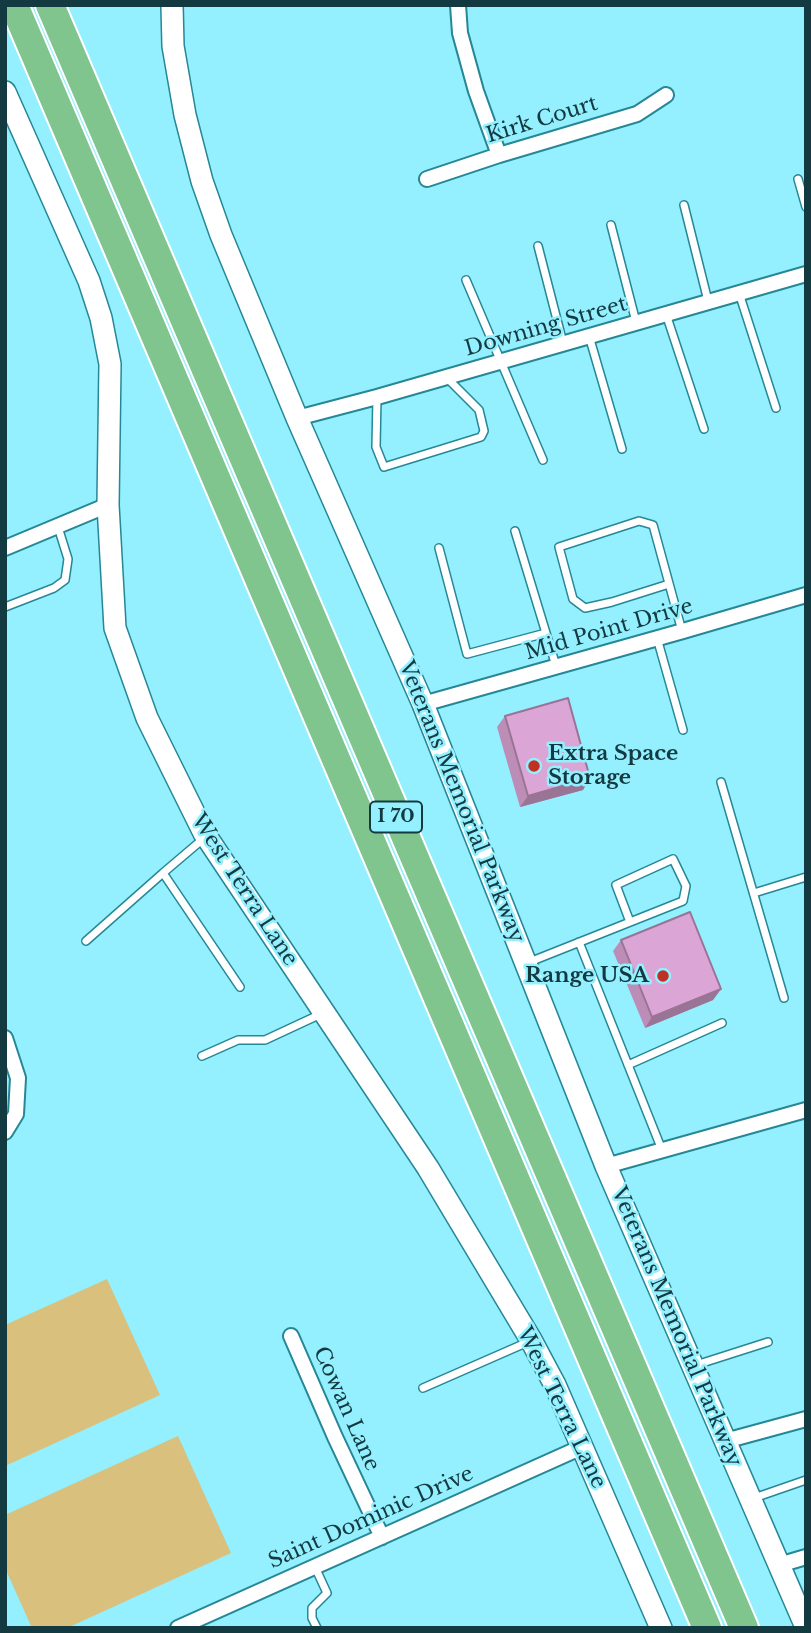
<!DOCTYPE html>
<html>
<head>
<meta charset="utf-8">
<style>
  body { margin:0 }
  #map { position:relative; width:811px; height:1633px; overflow:hidden; background:#94effe; font-family:"Libre Baskerville",serif }
  canvas { display:block }
  .frame { position:absolute; inset:0; border:7px solid #133a40; pointer-events:none }
</style>
</head>
<body>
<div id="map">
<canvas width="811" height="1633"></canvas>
<div class="frame"></div>
</div>
<script>
const g = document.querySelector('canvas').getContext('2d');
g.lineJoin = 'round';
function fill(path, color) { g.fillStyle = color; g.fill(path, 'evenodd'); }
const poly = rows => new Path2D(rows.map(r => 'M' + r).join(''));
function stroke(path, color, width, dash) { g.strokeStyle = color; g.lineWidth = width; g.lineCap = dash ? 'butt' : 'round'; g.setLineDash(dash || []); g.stroke(path); }
function drawText(font, color, halo, rows, align = 'center') {
  g.font = font + ' "Libre Baskerville",serif'; g.lineWidth = 5; g.setLineDash([]); g.textBaseline = 'middle'; g.strokeStyle = halo; g.fillStyle = color; for (const [text, x, y, turn = 0] of rows) {
    g.save(); g.translate(x, y); g.rotate((+turn || 0) * Math.PI / 180); g.textAlign = isNaN(turn) ? turn : align; if (halo) g.strokeText(text, 0, 0); g.fillText(text, 0, 0); g.restore();
  }
}
fill(poly([
  [107,1279,160,1395,5,1466,5,1325],
  [178,1436,231,1553,67,1628,32,1628,5,1568,5,1515]
]), '#d9c07c');
const lane = poly([
  [798,179,806,207],
  [684,205,708,301],
  [611,225,636,322],
  [538,246,563,343],
  [466,280,543,460],
  [739,293,776,408],
  [666,314,704,429],
  [589,336,622,449],
  [377,397,376,447,384,467,481,437,484,431,479,410,446,377],
  [515,531,556,666],
  [439,548,467,654,546,633],
  [669,584,612,602,585,608,573,599,559,547,639,521,653,525,682,631],
  [5,607,54,588,65,580,68,559,58,527],
  [657,638,683,730],
  [721,782,784,998],
  [203,839,163,873,240,987],
  [754,893,806,877],
  [86,941,163,873],
  [579,942,662,1150],
  [527,963,683,901,686,886,673,859,616,885,630,922],
  [202,1056,238,1040,265,1040,323,1013],
  [628,1065,722,1023],
  [696,1365,768,1342],
  [423,1388,528,1342],
  [754,1498,806,1480],
  [315,1567,327,1593,312,1608,312,1618,317,1628]
]);
const street = poly([
  [458,5,460,33,476,91,499,155],
  [427,179,499,155,637,114,666,95],
  [297,418,377,397,806,274],
  [5,548,108,505],
  [423,704,683,631,806,595],
  [5,1038,18,1078,16,1114,5,1132],
  [606,1166,806,1110],
  [291,1336,335,1437,382,1537],
  [725,1441,806,1419],
  [779,1565,806,1557],
  [178,1628,582,1447]
]);
const secondary = poly([
  [172,5,173,46,185,115,202,181,221,235,297,418,423,704,606,1166,806,1627],
  [5,92,89,281,101,318,110,364,108,505,115,628,147,718,204,833,428,1168,531,1340,555,1385,661,1628]
]);
const highway = poly([
  [14,5,707,1628],
  [50,5,744,1628]
]);
stroke(lane, '#268796', 10);
stroke(street, '#268796', 18);
stroke(secondary, '#268796', 24);
stroke(highway, '#fff', 32);
stroke(lane, '#fff', 7);
stroke(street, '#fff', 14);
stroke(secondary, '#fff', 21);
stroke(highway, '#80c58e', 28);
fill(poly([
  [505,716,590,778,583,790,520,807,497,727],
  [621,940,721,989,713,1000,645,1028,613,951]
]), '#bc8eb7');
fill(poly([
  [590,778,583,790,520,807,528,796],
  [721,989,713,1000,645,1028,652,1017]
]), '#997495');
const building = poly([
  [568,698,590,778,528,796,505,716,568,698],
  [690,912,721,989,652,1017,621,940,690,912]
]);
fill(building, '#dba5d5');
stroke(building, '#997495', 2);
for (const [x, y, r, color] of [
  [534,766,7,"#be3123"],
  [663,976,7,"#be3123"]
]) { const dot = new Path2D(); dot.arc(x, y, r, 0, 2 * Math.PI); g.fillStyle = color; g.fill(dot); stroke(dot, '#94effe', 2.5); }
for (const [x, y, w] of [
  [396,817,52]
]) { const box = new Path2D(); box.roundRect(x - w / 2, y - 15.5, w, 31, 5); g.fillStyle = '#94effe'; g.fill(box); stroke(box, '#133a40', 2); }
drawText('bold 19px', '#133a40', null, [
  ["I 70",396,817]
]);
drawText('21px', '#133a40', '#94effe', [
  ["Kirk Court",542,120,-17],
  ["Downing Street",546,327,-16],
  ["Mid Point Drive",609,630,-16],
  ["Veterans Memorial Parkway",461,802,68],
  ["West Terra Lane",244,890,57],
  ["Veterans Memorial Parkway",676,1327,67],
  ["West Terra Lane",561,1408,64],
  ["Cowan Lane",346,1409,66],
  ["Saint Dominic Drive",371,1518,-24]
]);
drawText('bold 21px', '#133a40', '#94effe', [
  ["Extra Space",548,754],
  ["Storage",548,778],
  ["Range USA",649,976,"right"]
], 'left');
</script>
</body>
</html>
